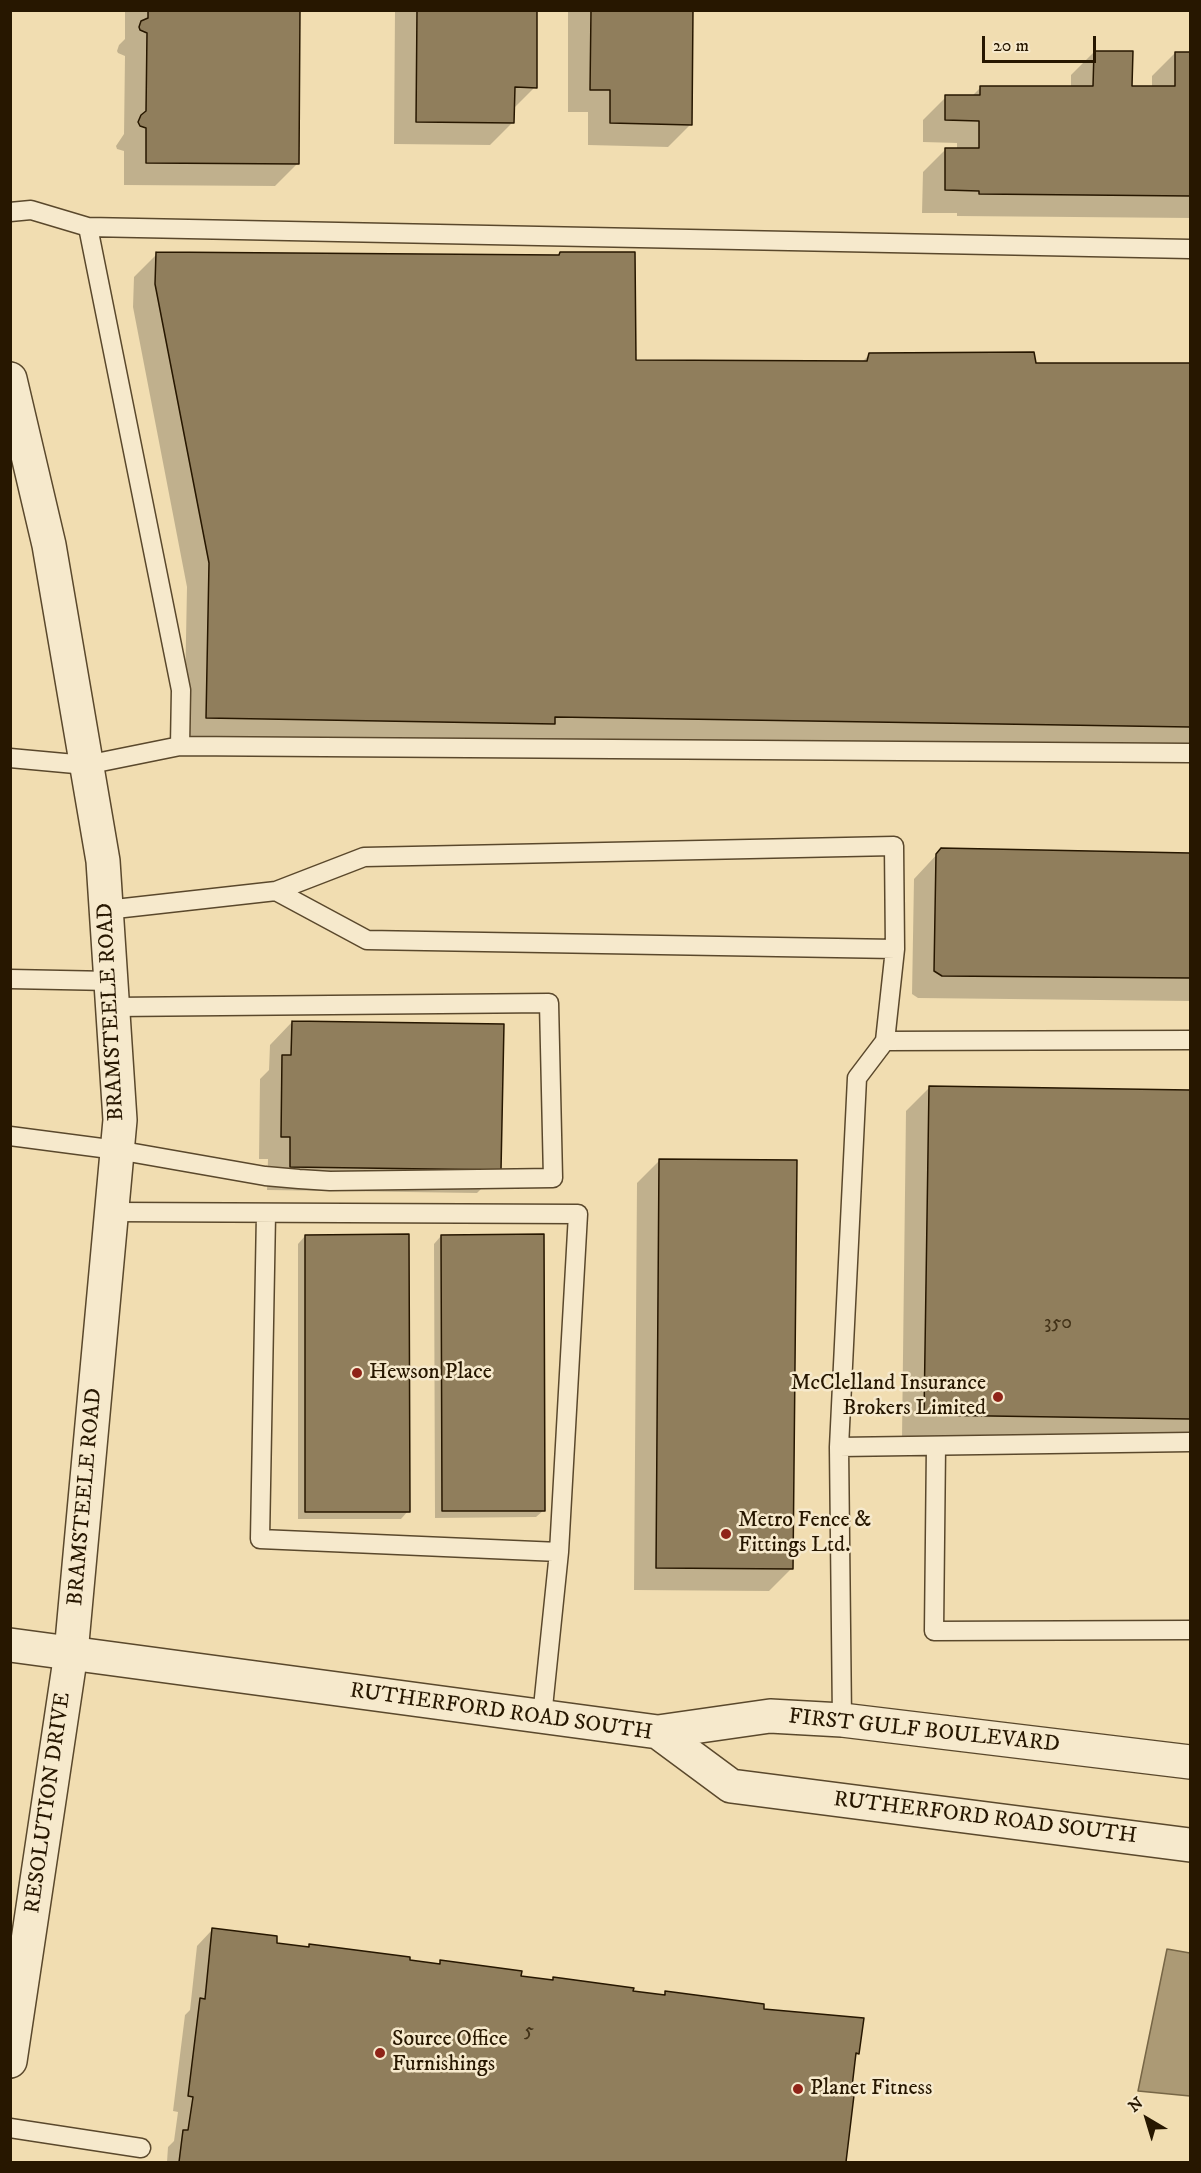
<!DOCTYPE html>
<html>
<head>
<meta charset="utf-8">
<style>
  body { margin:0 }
  #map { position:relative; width:1201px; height:2173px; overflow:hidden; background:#f1ddb1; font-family:"IM FELL DW Pica",serif }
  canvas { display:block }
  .frame { position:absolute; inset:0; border:12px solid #271700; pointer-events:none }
  .north { position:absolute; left:1117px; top:2089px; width:60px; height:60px; -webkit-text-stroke:4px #f6e9cc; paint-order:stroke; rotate:322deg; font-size:16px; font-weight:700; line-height:24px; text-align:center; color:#271700 }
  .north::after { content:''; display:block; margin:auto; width:21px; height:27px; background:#271700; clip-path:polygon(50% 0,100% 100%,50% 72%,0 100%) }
  .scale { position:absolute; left:982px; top:36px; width:114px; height:27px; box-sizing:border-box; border:3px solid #271700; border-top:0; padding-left:8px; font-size:18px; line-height:21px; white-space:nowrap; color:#271700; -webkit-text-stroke:4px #f6e9cc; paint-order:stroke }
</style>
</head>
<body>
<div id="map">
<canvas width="1201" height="2173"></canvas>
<div class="frame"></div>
<div class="north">N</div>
<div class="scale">20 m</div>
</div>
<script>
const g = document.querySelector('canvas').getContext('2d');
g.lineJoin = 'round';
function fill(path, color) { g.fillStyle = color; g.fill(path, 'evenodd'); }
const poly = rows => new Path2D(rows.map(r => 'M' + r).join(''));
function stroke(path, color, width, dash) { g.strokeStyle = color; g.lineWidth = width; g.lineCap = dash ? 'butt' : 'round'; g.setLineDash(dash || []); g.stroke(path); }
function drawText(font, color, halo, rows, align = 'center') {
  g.font = font + ' "IM FELL DW Pica",serif'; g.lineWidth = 5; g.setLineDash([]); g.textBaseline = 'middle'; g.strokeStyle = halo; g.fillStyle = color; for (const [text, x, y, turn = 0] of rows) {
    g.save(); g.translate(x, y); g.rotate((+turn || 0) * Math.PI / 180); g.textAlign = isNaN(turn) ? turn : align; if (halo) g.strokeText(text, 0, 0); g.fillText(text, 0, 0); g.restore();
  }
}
const water = poly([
  [1167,1949,1190,1953,1190,2096,1138,2091,1167,1949]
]);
fill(water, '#ac9a75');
stroke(water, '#776646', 1.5);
fill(poly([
  [125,10,299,10,298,163,275,186,124,185,124,151,117,149,116,146,124,134,125,56,118,53,117,51,119,45,125,39],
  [395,10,536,10,535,87,513,109,513,122,490,145,394,144],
  [568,10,691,10,691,124,668,147,588,145,588,112,568,112],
  [1094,52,1131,88,1152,88,1152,76,1175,53,1190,53,1190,218,957,216,957,213,922,213,923,172,946,149,957,149,957,143,923,142,923,120,946,97,971,97,981,87,1071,88,1071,75],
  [157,254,634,362,862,362,869,355,1035,365,1190,364,1190,750,538,739,530,746,184,741,187,587,133,307,134,277],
  [941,850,1190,855,1190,1001,918,998,912,994,914,879],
  [292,1022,500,1170,477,1193,267,1190,268,1159,259,1159,260,1079,269,1070,270,1045],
  [929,1088,1190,1091,1190,1441,902,1437,906,1111],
  [660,1160,792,1568,769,1591,634,1590,637,1183],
  [305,1236,408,1511,401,1519,298,1519,298,1244],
  [441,1236,544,1510,536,1517,435,1518,434,1244],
  [212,1930,275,1944,308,1948,310,1946,437,1965,441,1962,519,1977,551,1981,554,1979,662,1996,665,1993,762,2010,858,2053,854,2057,850,2089,854,2089,844,2162,167,2162,168,2147,174,2141,178,2112,173,2111,185,2015,190,2010,197,1946]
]), '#0003');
const building = poly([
  [148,10,300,10,299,164,146,163,146,128,140,126,138,122,141,115,146,111,147,33,140,30,139,27,141,21,148,18,148,10],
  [417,10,537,10,537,88,515,87,514,123,416,122,417,10],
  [591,10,693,10,692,125,610,123,610,90,590,90,591,10],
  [1094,51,1133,51,1132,86,1175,86,1175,52,1190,52,1190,196,979,194,979,191,945,190,945,148,979,148,979,121,945,120,945,95,980,95,980,86,1093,86,1094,51],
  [156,252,559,255,560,252,635,252,636,360,867,361,869,353,1034,352,1036,363,1190,363,1190,727,555,717,555,724,206,718,209,563,155,284,156,252],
  [941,848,1190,853,1190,978,942,976,934,971,936,854,941,848],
  [292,1021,504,1024,501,1170,290,1167,290,1137,281,1137,282,1055,291,1055,292,1021],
  [929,1086,1190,1090,1190,1419,924,1415,929,1086],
  [659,1159,797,1160,793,1569,656,1568,659,1159],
  [409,1234,410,1512,305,1512,305,1235,409,1234],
  [544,1234,545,1511,442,1511,441,1235,544,1234],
  [212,1928,277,1936,277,1943,309,1947,309,1944,410,1957,410,1960,440,1964,440,1960,522,1971,521,1976,553,1980,553,1977,634,1988,633,1991,665,1995,665,1991,764,2004,764,2009,864,2018,859,2054,856,2053,852,2087,855,2087,846,2162,179,2162,183,2130,188,2130,193,2097,188,2096,200,1998,205,1999,212,1928]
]);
fill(building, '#907e5c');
stroke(building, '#271700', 1.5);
const service = poly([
  [10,212,31,210,88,227,1190,249],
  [88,227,181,690,180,746],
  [10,758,86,765,180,746,1190,753],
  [276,891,367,940,895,949],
  [106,910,276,891,364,857,894,846,895,949,885,1041],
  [10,979,111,981],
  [10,1136,117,1150,265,1176,299,1179,330,1181,553,1178,549,1003,113,1007],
  [112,1212,578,1214,559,1552,542,1717],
  [266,1214,260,1539,559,1552],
  [936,1446,934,1631,1190,1630],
  [839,1447,1190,1442],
  [842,1720,839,1447,857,1078,885,1041,1190,1040],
  [10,2128,141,2148]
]);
const minor = poly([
  [10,379,49,545,103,861,120,1120,71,1653,10,2061]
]);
const tertiary = poly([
  [10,1645,658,1732,731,1786,1190,1845],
  [658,1732,770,1716,842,1720,1190,1762]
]);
stroke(service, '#5a482c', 21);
stroke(minor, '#5a482c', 36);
stroke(tertiary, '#5a482c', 36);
stroke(service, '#f6e9cc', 18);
stroke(minor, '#f6e9cc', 33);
stroke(tertiary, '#f6e9cc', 33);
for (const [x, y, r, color] of [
  [357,1373,6,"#8f2418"],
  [998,1397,6,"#8f2418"],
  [726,1534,6,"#8f2418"],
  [380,2053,6,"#8f2418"],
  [798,2089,6,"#8f2418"]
]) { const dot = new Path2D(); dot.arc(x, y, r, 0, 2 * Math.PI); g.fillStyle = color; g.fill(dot); stroke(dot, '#f6e9cc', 2); }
drawText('20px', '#413117', null, [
  ["350",1058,1324],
  ["5",529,2032]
]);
drawText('22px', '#271700', '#f6e9cc', [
  ["BRAMSTEELE ROAD",112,1012,-93],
  ["BRAMSTEELE ROAD",86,1497,-85],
  ["RUTHERFORD ROAD SOUTH",501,1713,8],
  ["FIRST GULF BOULEVARD",924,1732,6],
  ["RESOLUTION DRIVE",49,1803,-82],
  ["RUTHERFORD ROAD SOUTH",985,1819,7]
]);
drawText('22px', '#271700', '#f6e9cc', [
  ["Hewson Place",369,1373],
  ["McClelland Insurance",986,1384,"right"],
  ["Brokers Limited",986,1409,"right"],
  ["Metro Fence &",738,1521],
  ["Fittings Ltd.",738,1546],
  ["Source Office",392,2040],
  ["Furnishings",392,2065],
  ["Planet Fitness",810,2089]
], 'left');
</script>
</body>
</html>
